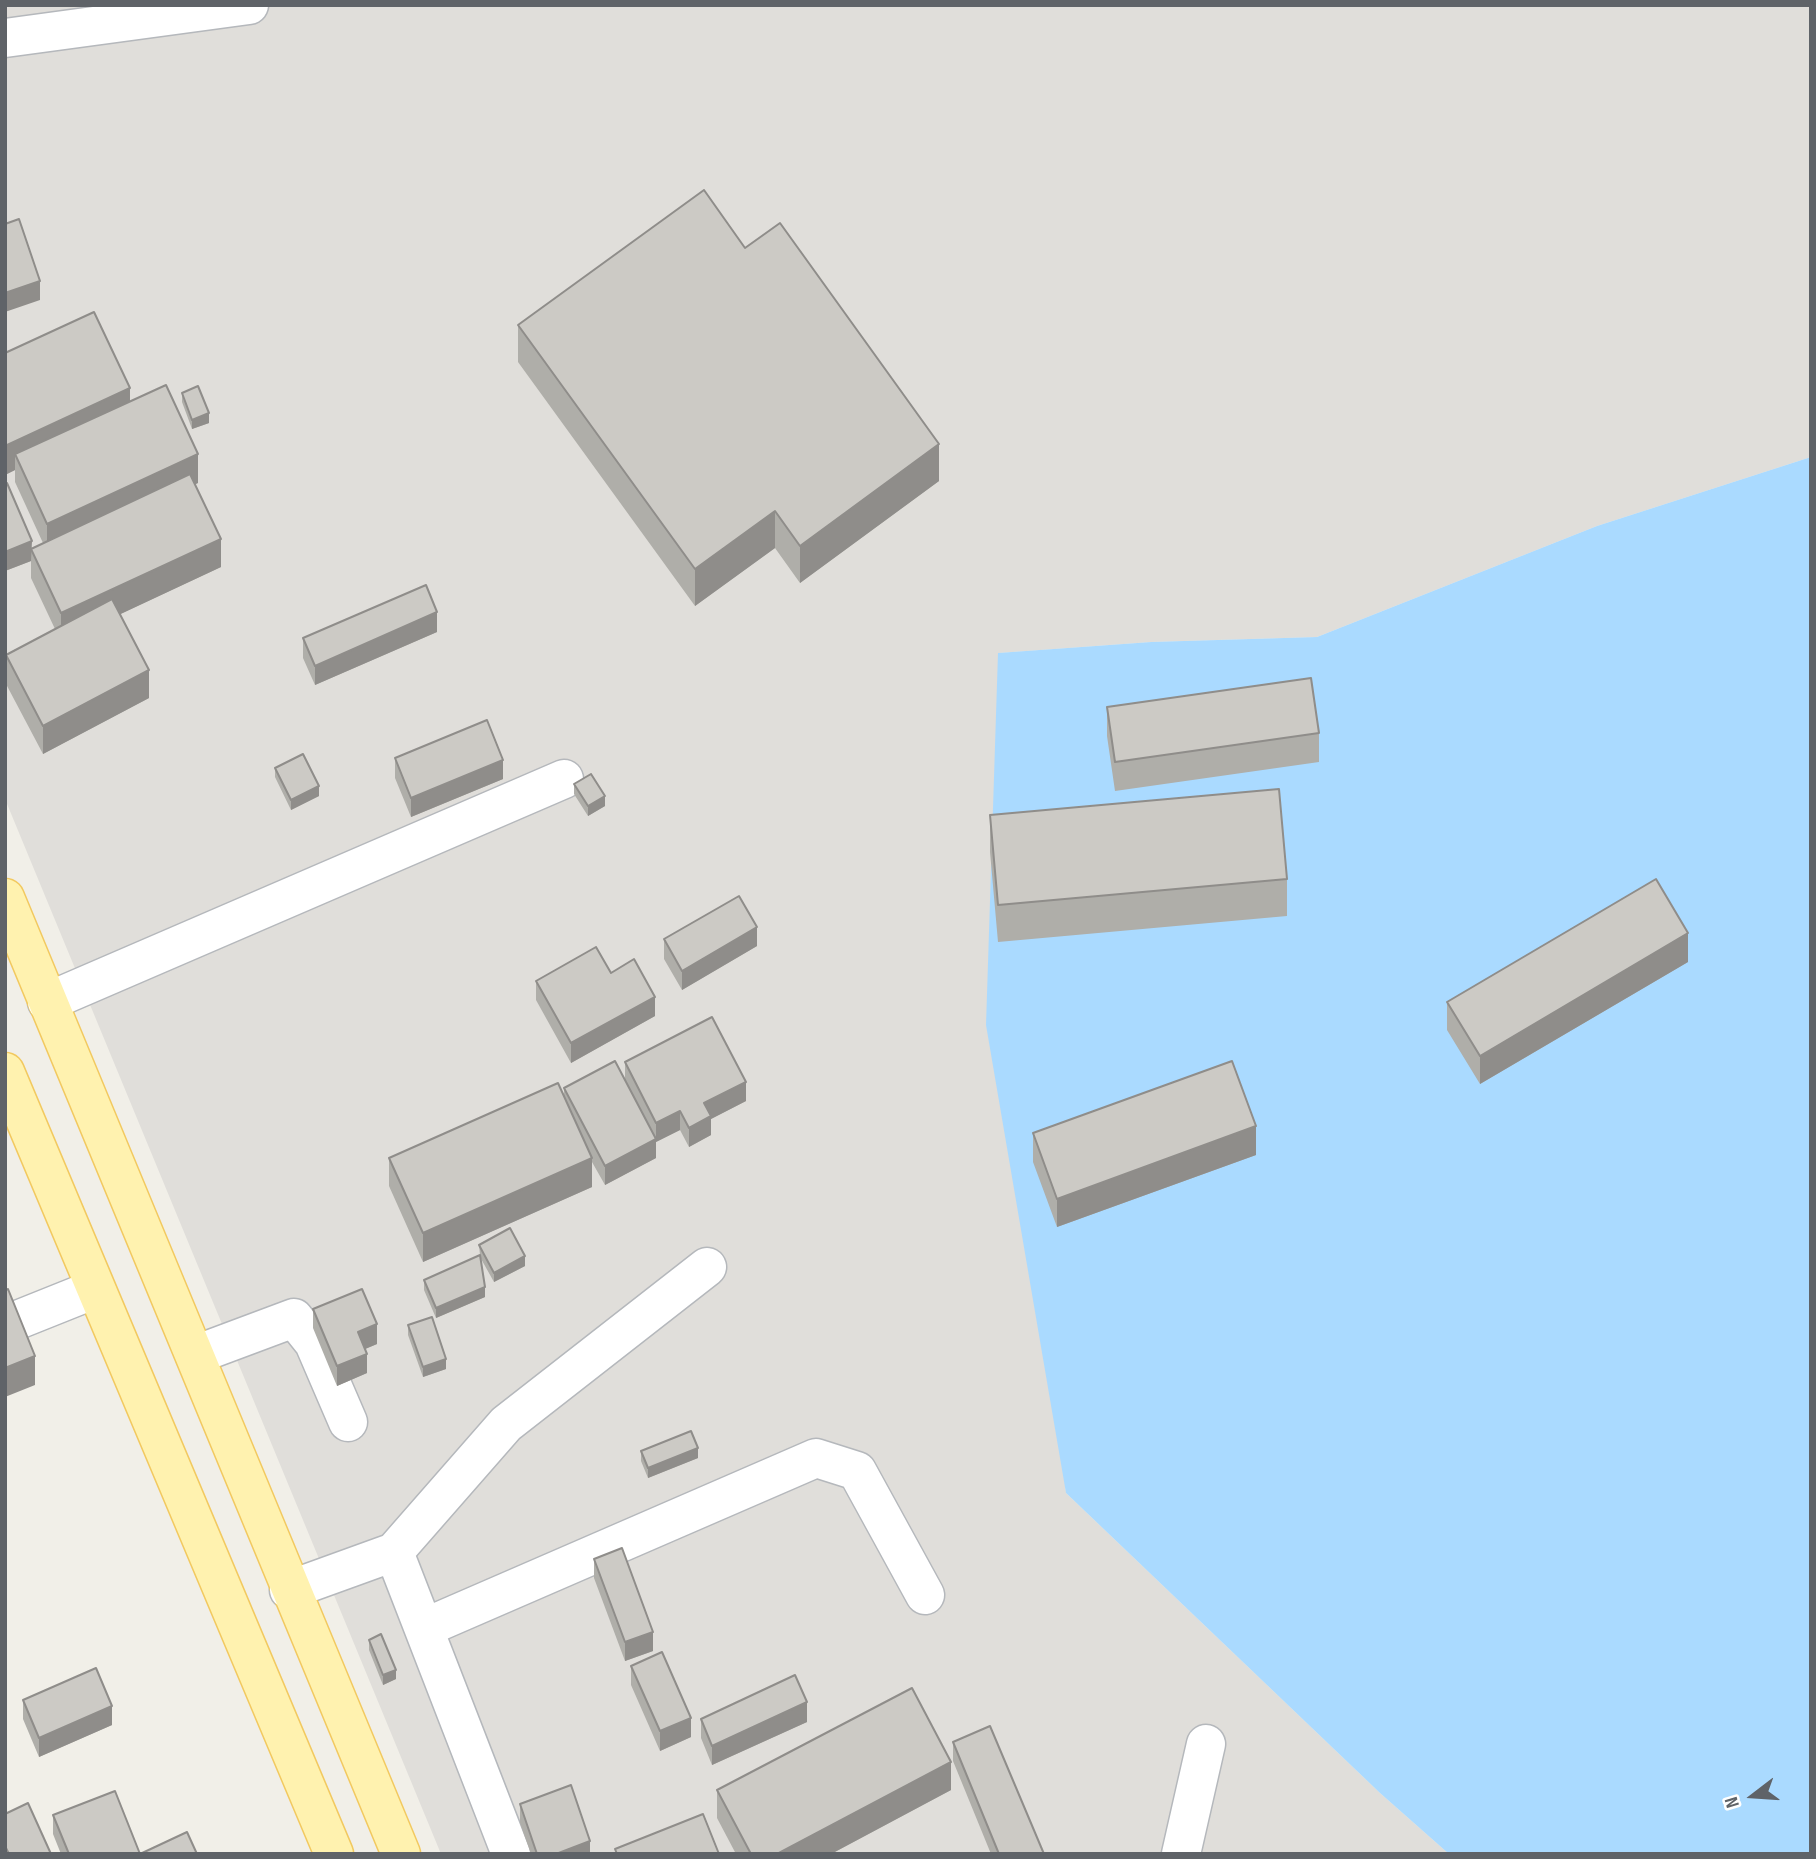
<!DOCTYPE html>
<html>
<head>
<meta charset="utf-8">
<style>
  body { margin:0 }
  #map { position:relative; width:1816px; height:1859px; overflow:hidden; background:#f1efe8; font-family:"Sofia Sans Condensed",sans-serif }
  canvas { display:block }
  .frame { position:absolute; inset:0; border:7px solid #5f6368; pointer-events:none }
  .north { position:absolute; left:1718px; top:1761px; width:70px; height:70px; -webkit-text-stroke:5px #fff; paint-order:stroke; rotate:253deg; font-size:19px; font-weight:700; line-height:28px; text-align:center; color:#5f6368 }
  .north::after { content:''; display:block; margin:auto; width:24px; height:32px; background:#5f6368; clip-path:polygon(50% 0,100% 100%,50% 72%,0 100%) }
</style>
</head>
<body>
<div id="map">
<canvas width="1816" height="1859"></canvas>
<div class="frame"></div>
<div class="north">N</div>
</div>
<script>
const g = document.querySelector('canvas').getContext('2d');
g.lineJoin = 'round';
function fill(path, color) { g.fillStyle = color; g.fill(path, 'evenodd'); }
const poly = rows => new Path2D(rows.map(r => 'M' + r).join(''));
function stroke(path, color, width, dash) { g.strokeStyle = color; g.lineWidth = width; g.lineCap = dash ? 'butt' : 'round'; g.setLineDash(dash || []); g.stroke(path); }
fill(poly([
  [5,5,1811,5,1811,457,1597,526,1317,637,1151,642,999,653,1066,1493,1380,1793,1449,1854,441,1854,5,799]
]), '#e0deda');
fill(poly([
  [1811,457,1811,1854,1449,1854,1380,1793,1066,1493,986,1025,998,653,1151,642,1317,637,1597,526]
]), '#aadaff');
const minor = poly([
  [5,38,249,5],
  [47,1002,564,779],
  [5,1325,95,1289],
  [195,1355,294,1318,314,1343,348,1422],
  [394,1552,511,1854],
  [289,1590,394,1552,506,1424,707,1267],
  [424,1628,816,1458,857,1471,925,1595],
  [1181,1854,1206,1744]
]);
const major = poly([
  [5,898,401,1854],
  [5,1072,334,1854]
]);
stroke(minor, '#b5b8bc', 41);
stroke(major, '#f2c960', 41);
stroke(minor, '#fff', 38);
stroke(major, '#fff2af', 38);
fill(poly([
  [745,248,939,481,800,583,775,548,695,606,518,362,518,325],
  [5,353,130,401,198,483,195,484,221,567,120,614,149,698,43,754,6,684,6,655,55,629,31,578,31,561,5,571,5,484,32,549,43,543,15,482,15,470,5,475],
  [182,393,209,423,192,429,182,402],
  [437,632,315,685,303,658,303,638],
  [1107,707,1319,733,1319,762,1115,791,1107,736],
  [395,758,503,779,411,817,395,778],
  [275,768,319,796,291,810,275,777],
  [574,784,605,806,588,816,574,794],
  [990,815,1287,879,1287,916,998,942,990,852],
  [664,939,757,946,682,990,664,959],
  [1688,962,1480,1084,1447,1030,1447,1002],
  [611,973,655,1016,571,1063,536,1000,536,981],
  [625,1062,746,1101,711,1119,711,1135,689,1147,680,1130,656,1142,656,1158,605,1185,592,1162,592,1187,423,1262,389,1186,389,1158,564,1094,564,1088,625,1081],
  [1033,1133,1256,1155,1057,1227,1033,1162],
  [479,1245,525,1266,494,1282,480,1257,485,1297,436,1318,424,1290,424,1280,480,1255],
  [313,1309,377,1344,365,1349,367,1373,337,1386,313,1328],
  [408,1325,446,1369,423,1377,408,1335],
  [641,1451,698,1458,648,1478,641,1461],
  [594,1559,653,1651,625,1661,594,1578],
  [369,1640,396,1679,383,1685,369,1650],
  [631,1666,691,1737,660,1751,631,1685],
  [23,1700,112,1725,39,1757,23,1719],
  [701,1719,807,1722,712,1765,701,1738],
  [953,1742,1044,1854,991,1854,953,1761],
  [717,1790,951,1790,831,1854,736,1854,717,1818],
  [520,1804,590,1854,531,1854,520,1823],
  [53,1815,140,1854,61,1854,53,1834]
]), '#afaea9');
fill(poly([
  [40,281,40,300,5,312,5,293],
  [130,388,130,417,15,454,15,470,5,475,5,446],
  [209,413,209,423,192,429,192,420],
  [939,444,939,481,800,583,800,546],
  [198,454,198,483,47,552,47,524],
  [775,511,775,548,695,606,695,569],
  [221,539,221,567,61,642,61,613],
  [32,541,31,561,5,571,5,552],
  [437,612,437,632,315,685,315,666],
  [149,670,149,698,43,754,43,726],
  [503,760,503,779,411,817,411,798],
  [319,786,319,796,291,810,291,800],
  [605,796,605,806,588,816,588,806],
  [757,927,757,946,682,990,682,971],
  [1688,933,1688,962,1480,1084,1480,1056],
  [655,997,655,1016,571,1063,571,1043],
  [746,1082,746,1101,711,1119,711,1135,689,1147,689,1128,704,1103],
  [680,1111,680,1130,656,1142,656,1123],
  [1256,1126,1256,1155,1057,1227,1057,1199],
  [656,1139,656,1158,605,1185,605,1166],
  [592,1158,592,1187,423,1262,423,1233],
  [525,1256,525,1266,494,1282,494,1273],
  [485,1287,485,1297,436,1318,436,1308],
  [377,1324,377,1344,358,1352,358,1332],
  [367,1354,367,1373,337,1386,337,1366],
  [35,1356,35,1385,5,1397,5,1368],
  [446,1359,446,1369,423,1377,423,1367],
  [698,1448,698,1458,648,1478,648,1468],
  [653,1632,653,1651,625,1661,625,1642],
  [396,1670,396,1679,383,1685,383,1675],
  [807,1702,807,1722,712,1765,712,1746],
  [112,1706,112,1725,39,1757,39,1738],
  [691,1718,691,1737,660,1751,660,1731],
  [951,1762,951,1790,831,1854,777,1854],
  [590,1841,590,1854,556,1854]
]), '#8f8d8a');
const building = poly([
  [704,190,745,248,780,223,939,444,800,546,775,511,695,569,518,325,704,190],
  [19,219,40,281,5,293,5,224,19,219],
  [94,312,130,388,5,446,5,353,94,312],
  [166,385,198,454,47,524,15,454,166,385],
  [198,386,209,413,192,420,182,393,198,386],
  [190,474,221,539,61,613,31,549,190,474],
  [7,483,32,541,5,552,5,484,7,483],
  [426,585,437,612,315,666,303,638,426,585],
  [112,599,149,670,43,726,6,655,112,599],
  [1311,678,1319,733,1115,762,1107,707,1311,678],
  [487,720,503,760,411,798,395,758,487,720],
  [303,754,319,786,291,800,275,768,303,754],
  [591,774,605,796,588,806,574,784,591,774],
  [1279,789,1287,879,998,905,990,815,1279,789],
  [1656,879,1688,933,1480,1056,1447,1002,1656,879],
  [739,896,757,927,682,971,664,939,739,896],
  [596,947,611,973,634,959,655,997,571,1043,536,981,596,947],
  [712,1017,746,1082,704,1103,711,1116,689,1128,680,1111,656,1123,625,1062,712,1017],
  [615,1061,656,1139,605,1166,564,1088,615,1061],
  [1232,1061,1256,1126,1057,1199,1033,1133,1232,1061],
  [558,1083,592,1158,423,1233,389,1158,558,1083],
  [510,1228,525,1256,494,1273,479,1245,510,1228],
  [480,1255,485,1287,436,1308,424,1280,480,1255],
  [8,1289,35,1356,5,1368,5,1290,8,1289],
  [362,1289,377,1324,358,1332,367,1354,337,1366,313,1309,362,1289],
  [432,1317,446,1359,423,1367,408,1325,432,1317],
  [691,1431,698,1448,648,1468,641,1451,691,1431],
  [622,1548,653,1632,625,1642,594,1559,622,1548],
  [381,1634,396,1670,383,1675,369,1640,381,1634],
  [662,1652,691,1718,660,1731,631,1666,662,1652],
  [96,1668,112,1706,39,1738,23,1700,96,1668],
  [795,1675,807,1702,712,1746,701,1719,795,1675],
  [912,1688,951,1762,777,1854,751,1854,717,1790,912,1688],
  [990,1726,1044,1854,999,1854,953,1742,990,1726],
  [571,1785,590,1841,556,1854,537,1854,520,1804,571,1785],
  [115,1791,140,1854,69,1854,53,1815,115,1791],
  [28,1803,51,1854,9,1854,5,1846,5,1814,28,1803],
  [703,1814,719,1854,617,1854,615,1849,703,1814],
  [187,1832,197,1854,140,1854,187,1832]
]);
fill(building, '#cccac5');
stroke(building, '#8f8d8a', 2);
</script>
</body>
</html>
